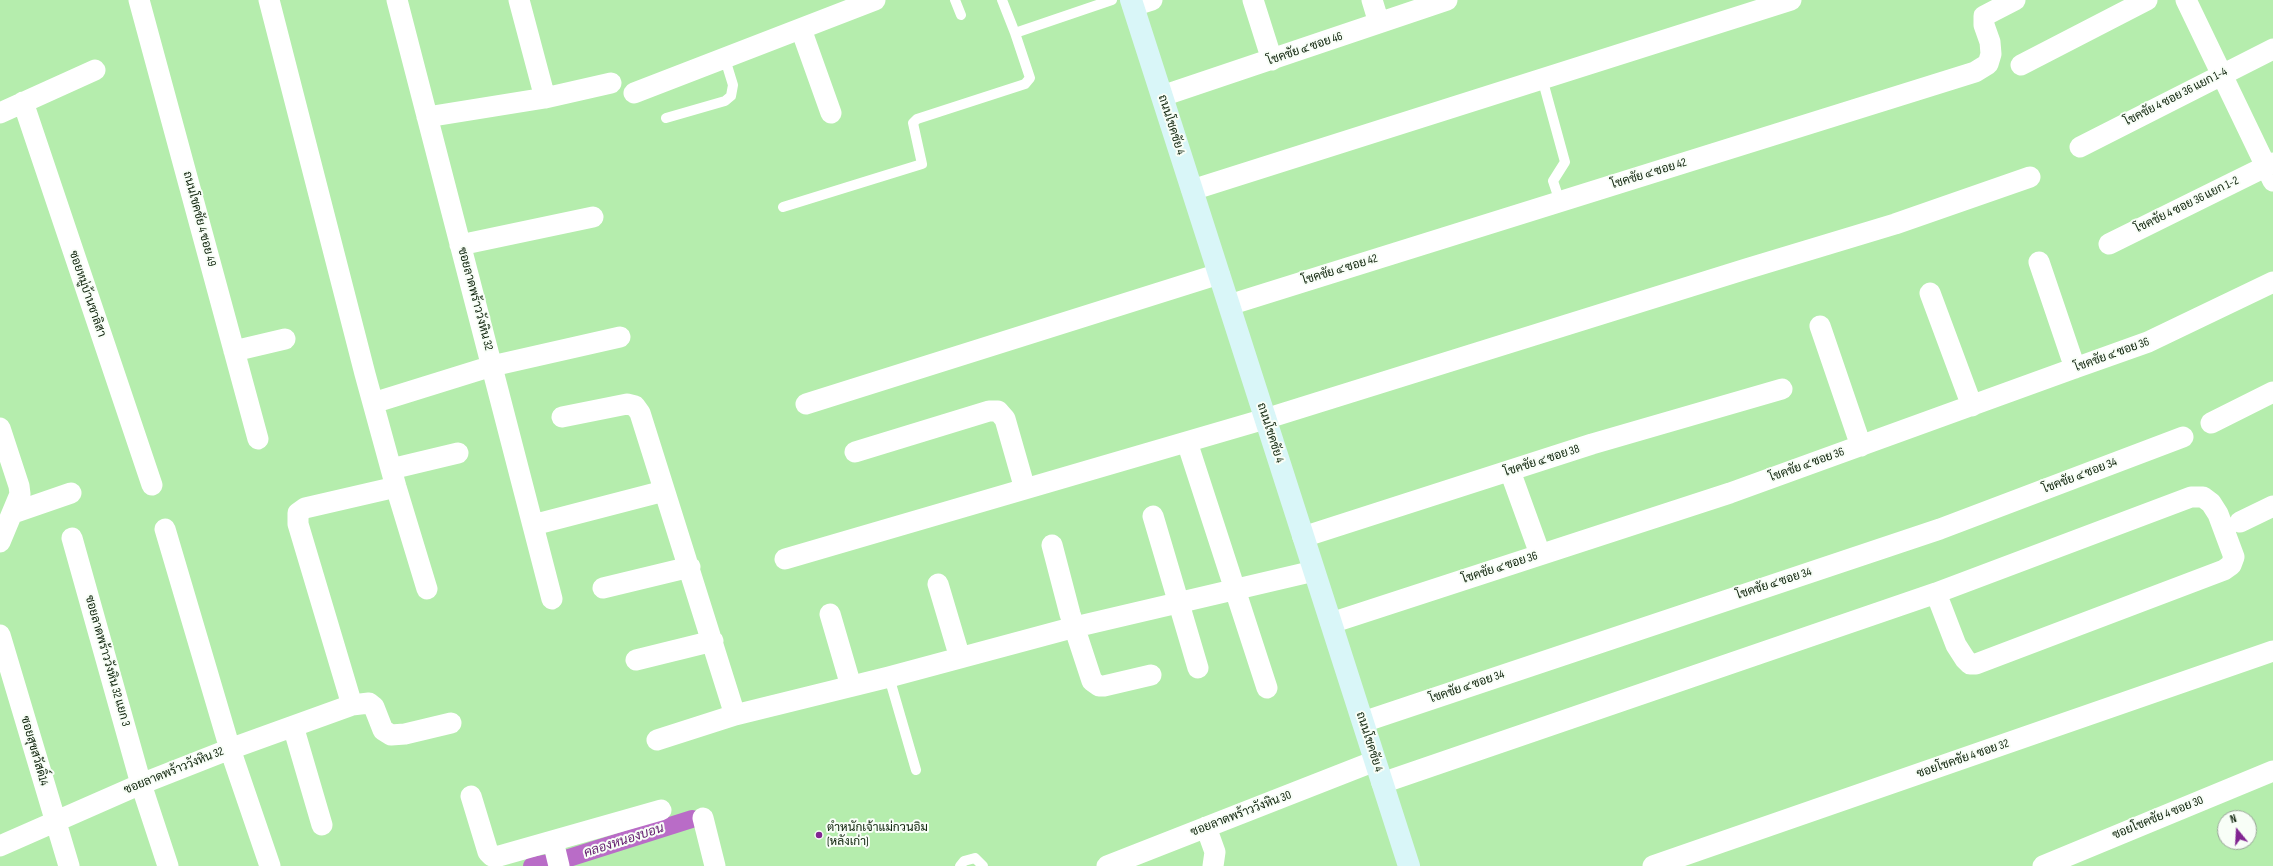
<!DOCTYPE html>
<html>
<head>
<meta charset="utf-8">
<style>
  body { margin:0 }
  #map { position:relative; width:2273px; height:866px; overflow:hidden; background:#b5edad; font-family:"Sofia Sans Condensed",sans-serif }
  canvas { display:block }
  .north { position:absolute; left:2217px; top:810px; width:40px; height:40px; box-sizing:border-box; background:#f8fef7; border:1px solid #9aa699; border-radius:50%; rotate:342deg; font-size:11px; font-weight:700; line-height:16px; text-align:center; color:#0e230b }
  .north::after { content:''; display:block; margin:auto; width:14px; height:18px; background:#812591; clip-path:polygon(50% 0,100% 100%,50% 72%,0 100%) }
</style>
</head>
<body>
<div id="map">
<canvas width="2273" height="866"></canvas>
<div class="north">N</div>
</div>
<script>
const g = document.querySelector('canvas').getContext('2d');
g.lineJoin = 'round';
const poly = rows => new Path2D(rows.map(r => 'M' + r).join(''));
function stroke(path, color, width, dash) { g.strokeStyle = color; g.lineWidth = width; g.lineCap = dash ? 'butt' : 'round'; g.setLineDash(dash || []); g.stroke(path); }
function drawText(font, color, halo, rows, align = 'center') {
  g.font = font + ' "Sofia Sans Condensed",Sarabun,sans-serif'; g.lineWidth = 4; g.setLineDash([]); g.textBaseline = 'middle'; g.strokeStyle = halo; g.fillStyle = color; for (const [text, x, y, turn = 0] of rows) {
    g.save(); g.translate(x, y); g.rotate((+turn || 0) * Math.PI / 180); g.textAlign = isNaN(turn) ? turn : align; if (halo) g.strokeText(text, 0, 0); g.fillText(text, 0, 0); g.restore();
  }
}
stroke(poly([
  [532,866,559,861,692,819]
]), '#b96cc7', 18);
stroke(poly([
  [955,0,961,15],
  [1002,0,1015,33,1112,0],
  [1542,78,1565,162,1553,181,1560,202],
  [666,118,725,101,731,96,733,85,725,59],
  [783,207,922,164,913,123,917,119,1025,84,1030,78,1015,33],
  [889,677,916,770],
  [960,866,964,861,975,858,983,866]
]), '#fff', 10);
stroke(poly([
  [139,0,258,439],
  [269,0,365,374,396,487,427,589],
  [397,0,552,599],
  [519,0,545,98],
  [1253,0,1272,60],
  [1372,0,1379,23],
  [2186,0,2273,181],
  [1133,6,1152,0],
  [801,29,831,113],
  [2021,65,2147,0],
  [634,93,875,0],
  [1162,96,1447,0],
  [23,102,152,485],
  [0,113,95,70],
  [427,117,545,98,611,83],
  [2080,147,2273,49],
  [1192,190,1791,0],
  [2109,244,2273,163],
  [460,245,593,217],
  [2039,262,2075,368],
  [1930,293,1972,406],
  [1229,305,1975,72,1988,64,1991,54,1990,42,1984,25,1984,16,2015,0],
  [1820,326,1861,446],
  [234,351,285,339],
  [373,403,492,366,620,337],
  [806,404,1219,274],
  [562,417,627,404,635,406,640,413,735,715],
  [2211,423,2273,392],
  [0,428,19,486,20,494,0,542],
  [1187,442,1267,688],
  [855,452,989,411,998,411,1005,419,1025,489],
  [391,469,458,453],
  [1510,471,1540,554],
  [13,513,71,493],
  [1153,516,1198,668],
  [2240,522,2273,506],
  [533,525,664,491],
  [165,529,230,749,270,866],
  [1303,537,1592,444,1782,389],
  [72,538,141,784,168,866],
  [1052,545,1070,614,1092,681,1099,686,1104,686,1151,675],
  [785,559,1265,419,1746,269,1895,224,2030,177],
  [938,584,960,658],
  [603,588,690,567],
  [830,614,851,686],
  [1331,623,1730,493,2075,368,2148,342,2273,282],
  [0,635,69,866],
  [636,660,713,641],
  [352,705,298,524,298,513,305,508,396,487],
  [1363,722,1940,529,2183,437],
  [293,726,322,825],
  [657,740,735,715,889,677,1075,627,1314,571],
  [1382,783,1936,593,2191,497,2203,497,2211,503,2218,514,2234,557,2231,565,2224,570,1976,664,1970,664,1965,659,1956,645,1936,593],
  [471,796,488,852,492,856,499,856,661,810],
  [703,818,715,866],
  [1206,827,1215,852,1213,866],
  [553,841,559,866],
  [0,846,141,784,230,749,352,705,369,703,374,707,383,730,391,735,405,734,451,723],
  [1107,866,1375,761],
  [1653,866,2273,651],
  [2043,866,2273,771]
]), '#fff', 21);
stroke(poly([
  [1131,0,1409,866]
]), '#d9f6f8', 22);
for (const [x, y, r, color] of [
  [819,835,4,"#812591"]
]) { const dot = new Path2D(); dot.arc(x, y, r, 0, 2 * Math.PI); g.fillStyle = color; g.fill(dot); stroke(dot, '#f8fef7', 1.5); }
drawText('12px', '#0e230b', '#f8fef7', [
  ["โชคชัย ๔ ซอย 46",1305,49,-19],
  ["โชคชัย 4 ซอย 36 แยก 1-4",2176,97,-27],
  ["ถนนโชคชัย 4",1171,125,72],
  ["โชคชัย ๔ ซอย 42",1649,174,-17],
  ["โชคชัย 4 ซอย 36 แยก 1-2",2187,205,-26],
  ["ถนนโชคชัย 4 ซอย 49",199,219,75],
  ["โชคชัย ๔ ซอย 42",1340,270,-17],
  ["ซอยหมู่บ้านชาลิสา",87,294,71],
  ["ซอยลาดพร้าววังหิน 32",475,299,75],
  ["โชคชัย ๔ ซอย 36",2112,355,-20],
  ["ถนนโชคชัย 4",1270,433,72],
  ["โชคชัย ๔ ซอย 38",1542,461,-18],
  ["โชคชัย ๔ ซอย 36",1807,465,-20],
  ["โชคชัย ๔ ซอย 34",2080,476,-21],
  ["โชคชัย ๔ ซอย 36",1500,568,-18],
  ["โชคชัย ๔ ซอย 34",1774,584,-18],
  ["ซอยลาดพร้าววังหิน 32 แยก 3",107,661,74],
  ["โชคชัย ๔ ซอย 34",1467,687,-19],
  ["ถนนโชคชัย 4",1369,742,72],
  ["ซอยสุขสวัสดิ์14",34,751,74],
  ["ซอยโชคชัย 4 ซอย 32",1963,759,-19],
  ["ซอยลาดพร้าววังหิน 32",174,771,-22],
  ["ซอยลาดพร้าววังหิน 30",1241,814,-21],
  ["ซอยโชคชัย 4 ซอย 30",2158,818,-22]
]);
drawText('12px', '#0e230b', '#f8fef7', [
  ["ตำหนักเจ้าแม่กวนอิม",827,828],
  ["(หลังเก่า)",827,842]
], 'left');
drawText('italic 13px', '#61196d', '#f8fef7', [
  ["คลองหนองบอน",624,841,-18]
]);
</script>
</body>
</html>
